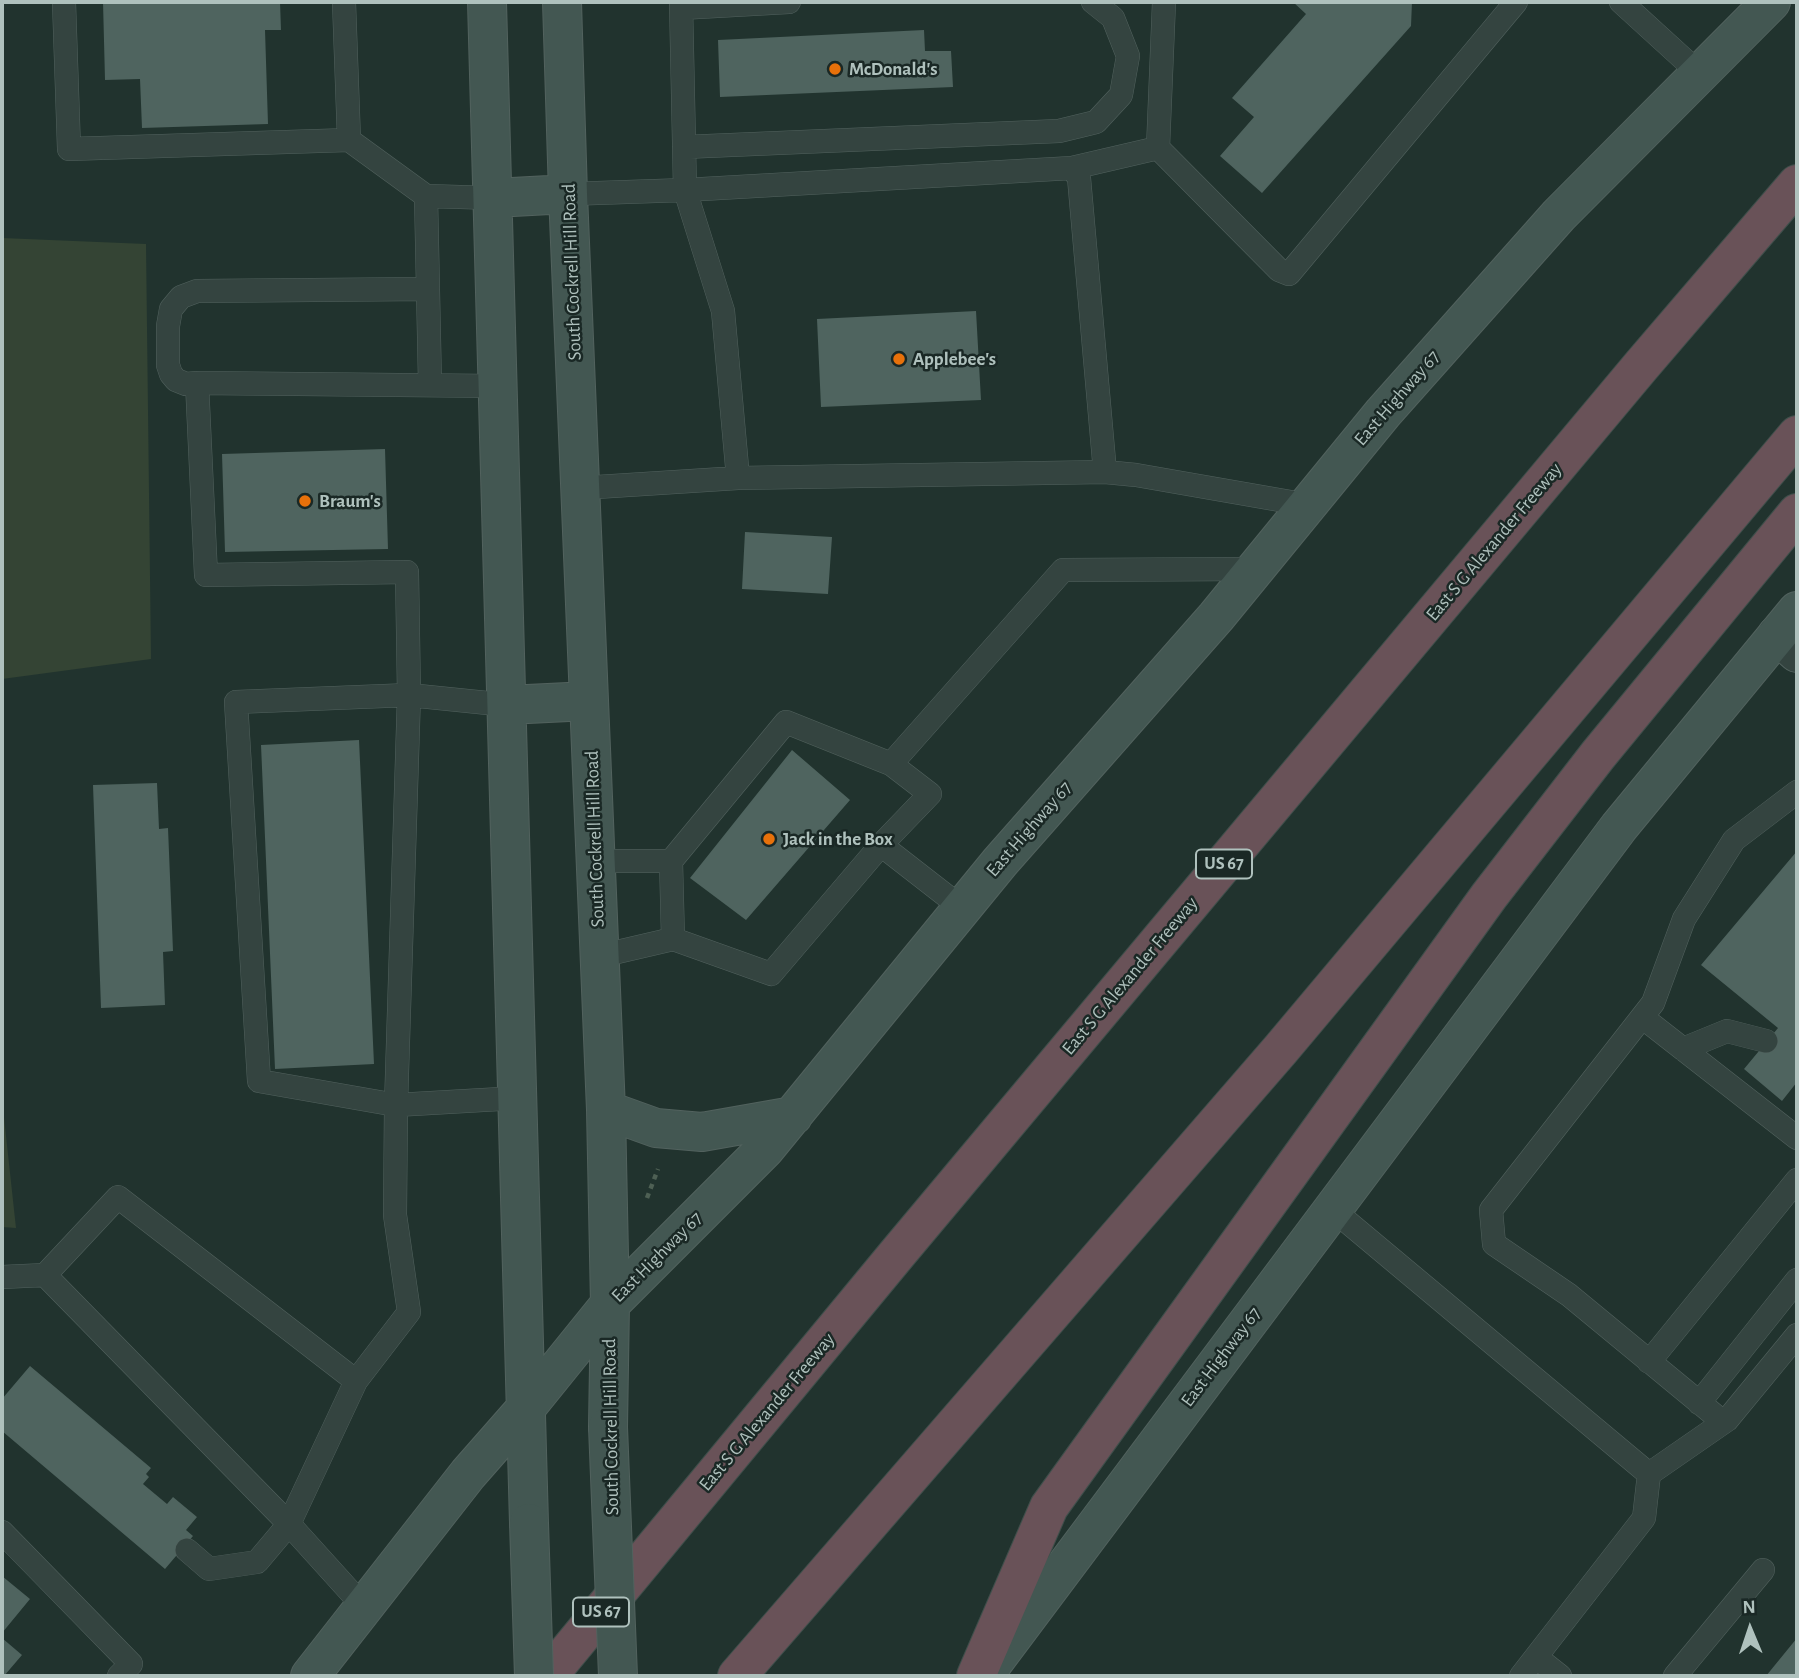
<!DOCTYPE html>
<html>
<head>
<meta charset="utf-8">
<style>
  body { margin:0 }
  #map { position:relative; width:1799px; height:1678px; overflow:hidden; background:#21332e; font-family:"Alegreya Sans",sans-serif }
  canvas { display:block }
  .frame { position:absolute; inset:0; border:4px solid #afc1bd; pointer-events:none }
  .north { position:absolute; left:1715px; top:1594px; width:70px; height:70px; -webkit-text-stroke:5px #1a2825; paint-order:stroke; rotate:358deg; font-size:19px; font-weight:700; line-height:28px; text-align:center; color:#afc1bd }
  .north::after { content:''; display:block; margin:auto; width:24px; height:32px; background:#afc1bd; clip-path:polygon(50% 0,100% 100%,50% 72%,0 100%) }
</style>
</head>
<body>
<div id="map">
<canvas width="1799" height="1678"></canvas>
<div class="frame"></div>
<div class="north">N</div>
</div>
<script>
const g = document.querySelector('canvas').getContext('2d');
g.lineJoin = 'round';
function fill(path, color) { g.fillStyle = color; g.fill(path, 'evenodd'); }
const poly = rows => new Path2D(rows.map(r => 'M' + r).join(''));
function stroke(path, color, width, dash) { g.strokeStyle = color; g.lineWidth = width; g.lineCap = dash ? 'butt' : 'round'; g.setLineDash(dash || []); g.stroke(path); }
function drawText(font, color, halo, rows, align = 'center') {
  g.font = font + ' "Alegreya Sans",sans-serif'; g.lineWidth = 5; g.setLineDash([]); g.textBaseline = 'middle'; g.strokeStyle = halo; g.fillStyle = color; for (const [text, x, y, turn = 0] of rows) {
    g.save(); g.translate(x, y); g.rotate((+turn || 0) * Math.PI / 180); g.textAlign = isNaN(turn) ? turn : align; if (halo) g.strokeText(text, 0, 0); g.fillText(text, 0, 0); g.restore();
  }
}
fill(poly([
  [2,238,146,244,151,659,2,679],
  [2,1099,16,1228,2,1227]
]), '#344434');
fill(poly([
  [103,2,280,2,281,30,265,30,268,124,142,128,140,79,105,80],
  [1293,2,1412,2,1411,26,1262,193,1220,156,1254,117,1232,98,1306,14],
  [924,30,925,51,951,51,953,87,720,97,718,40],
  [976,311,981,400,821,407,817,319],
  [385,449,388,549,225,552,222,454],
  [745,532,832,537,828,594,742,589],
  [359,740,374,1064,275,1069,261,745],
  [792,750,850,800,746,920,690,878],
  [157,783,159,829,168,828,173,951,163,952,165,1005,101,1008,93,785],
  [1797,851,1797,1082,1782,1101,1744,1069,1778,1028,1701,965],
  [30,1366,151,1468,146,1474,149,1477,143,1484,167,1504,173,1497,197,1517,186,1530,193,1536,165,1569,2,1431,2,1399],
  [2,1576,30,1599,2,1633],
  [2,1638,22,1655,4,1676,2,1676],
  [1797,1638,1797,1676,1766,1676]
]), '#4f645f');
const lane = poly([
  [64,2,69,149,349,140,426,196,494,198],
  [344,2,349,140],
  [681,2,685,190,723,311,738,478],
  [1621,2,1700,74],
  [681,8,789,2],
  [684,147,1059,131,1096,122,1121,95,1128,56,1113,18,1093,2],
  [1158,148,1164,2],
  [1072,168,1158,148,1279,270,1289,274,1516,2],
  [568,194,685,190,1072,168,1079,178,1105,472,738,478,581,488],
  [426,196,430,384],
  [197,383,186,384,176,380,171,374,168,365,168,326,171,309,181,297,197,291,428,289],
  [499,386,197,383,206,575,407,572,409,695,507,705],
  [1105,472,1136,475,1308,505],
  [891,764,930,794,881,845,962,908],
  [596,861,671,861,786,722,891,764,1063,570,1255,569],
  [671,861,673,939,771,974,881,845],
  [600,956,673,939],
  [1642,1017,1797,1138],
  [1683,1049,1727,1031,1766,1041],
  [1332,1209,1649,1474,1727,1420,1797,1335],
  [45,1275,289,1524,364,1607],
  [2,1277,45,1275,118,1197,356,1381,289,1524,257,1562,209,1569,187,1550],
  [1649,1362,1797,1180],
  [356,1381,409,1312,395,1215,396,1105,259,1081,236,702,409,695,396,1105,518,1098],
  [1699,1403,1797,1280],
  [1723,1422,1569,1295,1494,1244,1491,1210,1653,1003,1684,919,1734,840,1797,792],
  [2,1532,131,1664,119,1676],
  [1536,1657,1560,1676],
  [1521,1676,1644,1518,1649,1474],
  [1675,1676,1763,1570]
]);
const street = poly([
  [1777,635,1797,653]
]);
const secondary = poly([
  [487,2,529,1523],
  [562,2,568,194,606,1110,610,1304,608,1427],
  [494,198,568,194],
  [507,705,589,701],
  [606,1110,656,1128,702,1132,793,1116],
  [984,1675,1619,827,1797,611],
  [310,1676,468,1474,526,1408,610,1304,765,1149,1000,862,1216,617,1383,413,1559,215,1771,2]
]);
const highway = poly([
  [548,1676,897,1254,1641,366,1797,184],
  [737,1676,1281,1049,1797,435],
  [976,1676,1049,1507,1489,896,1598,755,1797,513]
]);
stroke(lane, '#52625e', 24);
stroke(street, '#52625e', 40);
stroke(secondary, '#52625e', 40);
stroke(highway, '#3f4f4b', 40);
stroke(poly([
  [647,1198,658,1169]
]), '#4e6054', 4.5, [5, 5]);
stroke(lane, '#344440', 23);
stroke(street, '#344440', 38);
stroke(secondary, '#435752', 38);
stroke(highway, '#695258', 38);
const secondaryBridge = poly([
  [608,1427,618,1676],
  [529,1523,534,1676]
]);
stroke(secondaryBridge, '#52625e', 40, []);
stroke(secondaryBridge, '#435752', 38);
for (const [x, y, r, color] of [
  [835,69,7,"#e8710a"],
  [899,359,7,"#e8710a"],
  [305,501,7,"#e8710a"],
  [769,839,7,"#e8710a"]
]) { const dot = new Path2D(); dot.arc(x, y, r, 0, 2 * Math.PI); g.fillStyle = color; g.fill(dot); stroke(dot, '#1a2825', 2.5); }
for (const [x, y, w] of [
  [1224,864,56],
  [601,1612,56]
]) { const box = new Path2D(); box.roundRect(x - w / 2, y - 14.5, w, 29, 5); g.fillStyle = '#1a2825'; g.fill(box); stroke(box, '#afc1bd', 2); }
drawText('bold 18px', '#afc1bd', null, [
  ["US 67",1224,864],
  ["US 67",601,1612]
]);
drawText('bold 19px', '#afc1bd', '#1a2825', [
  ["McDonald's",849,69],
  ["Applebee's",913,359],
  ["Braum's",319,501],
  ["Jack in the Box",783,839]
], 'left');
drawText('19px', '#afc1bd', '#1a2825', [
  ["South Cockrell Hill Road",572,272,-92],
  ["East Highway 67",1397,398,-49],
  ["East S G Alexander Freeway",1494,542,-50],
  ["East Highway 67",1029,829,-49],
  ["South Cockrell Hill Road",595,839,-92],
  ["East S G Alexander Freeway",1130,976,-50],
  ["East Highway 67",657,1257,-45],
  ["East Highway 67",1221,1357,-53],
  ["East S G Alexander Freeway",767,1412,-50],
  ["South Cockrell Hill Road",611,1427,-91]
]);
</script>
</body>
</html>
